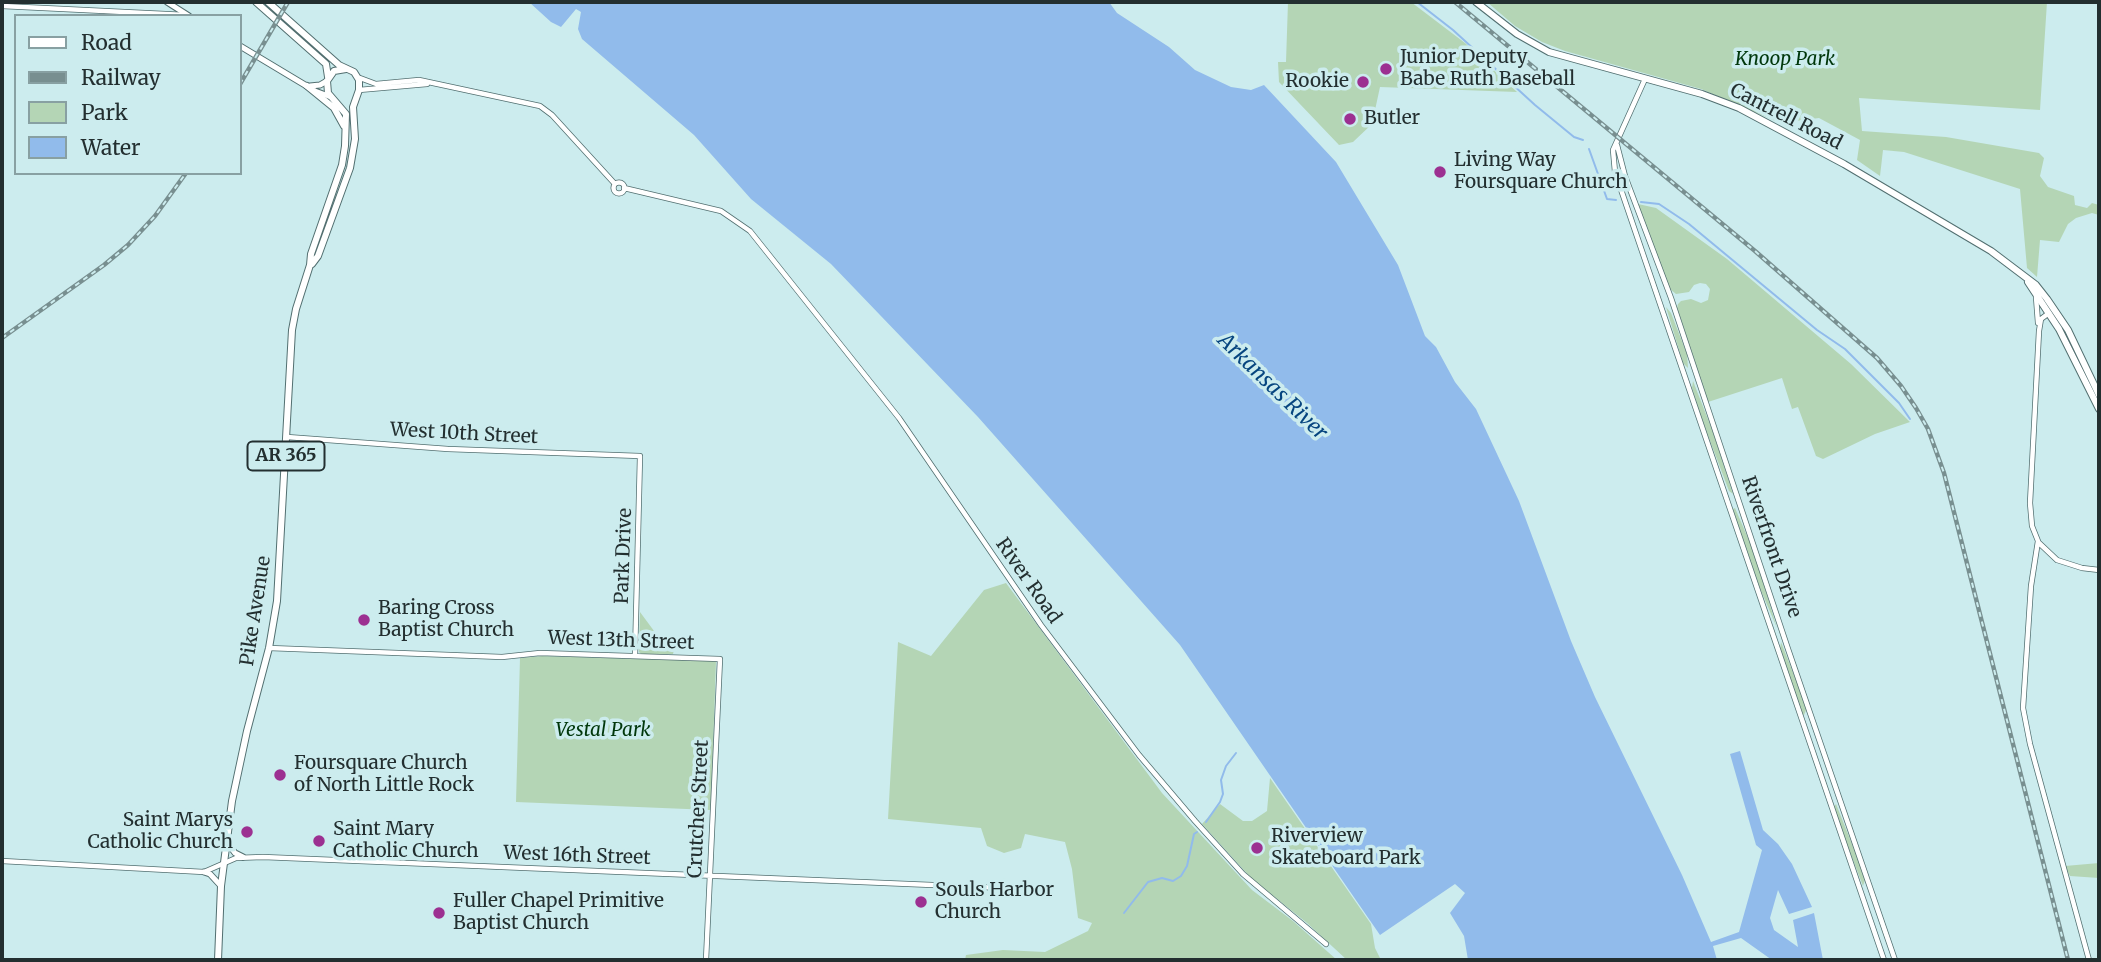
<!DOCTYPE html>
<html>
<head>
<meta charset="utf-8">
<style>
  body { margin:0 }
  #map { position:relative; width:2101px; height:962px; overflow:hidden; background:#ccecee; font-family:Merriweather,serif }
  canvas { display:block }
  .frame { position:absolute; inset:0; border:4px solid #232f30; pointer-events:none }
  .legend { position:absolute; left:14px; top:14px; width:228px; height:161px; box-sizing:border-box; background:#ccecee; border:2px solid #88a0a2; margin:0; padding:9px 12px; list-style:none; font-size:21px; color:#232f30 }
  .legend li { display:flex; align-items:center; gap:14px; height:35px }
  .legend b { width:35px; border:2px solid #88a0a2 }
</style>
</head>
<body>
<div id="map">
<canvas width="2101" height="962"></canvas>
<div class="frame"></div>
<ul class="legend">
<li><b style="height:9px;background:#fff"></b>Road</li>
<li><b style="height:9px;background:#788f90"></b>Railway</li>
<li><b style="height:19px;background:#b4d5b5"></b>Park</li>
<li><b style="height:19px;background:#91bbeb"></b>Water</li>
</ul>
</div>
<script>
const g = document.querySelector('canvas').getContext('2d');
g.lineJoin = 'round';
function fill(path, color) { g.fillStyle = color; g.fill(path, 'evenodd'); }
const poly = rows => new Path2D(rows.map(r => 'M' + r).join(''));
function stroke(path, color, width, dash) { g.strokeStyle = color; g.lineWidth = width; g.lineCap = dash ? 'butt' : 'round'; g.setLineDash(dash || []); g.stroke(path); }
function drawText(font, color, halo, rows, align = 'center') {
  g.font = font + ' Merriweather,serif'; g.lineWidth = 7; g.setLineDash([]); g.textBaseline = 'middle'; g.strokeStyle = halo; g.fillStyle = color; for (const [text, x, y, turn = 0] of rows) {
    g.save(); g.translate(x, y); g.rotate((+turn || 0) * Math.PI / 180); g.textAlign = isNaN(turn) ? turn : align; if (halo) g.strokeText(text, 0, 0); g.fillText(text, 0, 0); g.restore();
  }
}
fill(poly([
  [1288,2,1411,2,1465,43,1517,92,1380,87,1372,124,1353,142,1339,145,1279,82,1278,62,1286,62],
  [1487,2,2047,2,2040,110,1859,98,1862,131,1946,137,2039,153,2044,158,2040,176,2048,187,2074,196,2075,205,2087,208,2092,203,2099,205,2099,215,2092,213,2076,218,2068,224,2059,242,2040,240,2037,277,2027,268,2020,189,1904,152,1883,150,1880,176,1857,160,1860,140,1819,118,1780,123,1701,89,1565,51,1542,42,1515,26],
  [1638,204,1656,208,1727,259,1851,364,1910,422,1875,434,1823,459,1816,456,1798,407,1792,409,1782,378,1708,402,1677,308,1678,304,1681,301,1691,299,1701,303,1708,300,1710,289,1706,284,1700,283,1694,285,1689,292,1676,294,1670,289],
  [1666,307,1671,313,1687,354,1688,368,1683,363],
  [1693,381,1713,432,1733,494,1729,491,1701,417,1692,388],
  [1735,508,1754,552,1777,628,1759,586,1736,519,1733,509],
  [1006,583,1162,793,1252,890,1293,921,1337,960,965,960,966,955,1003,950,1045,952,1088,931,1092,923,1078,918,1072,869,1065,842,1025,834,1021,848,1004,853,987,846,981,828,888,819,898,642,931,656,984,590],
  [640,612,657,635,674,650,673,654,641,654,639,652],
  [1781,642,1807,708,1804,715,1802,714,1780,650],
  [542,656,716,661,711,810,516,802,520,658],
  [1270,778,1371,924,1375,948,1381,960,1347,960,1307,923,1251,878,1202,824,1220,804,1243,821,1252,821,1267,811],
  [1836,804,1858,859,1865,880,1863,886,1836,816,1834,807],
  [2099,863,2099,878,2070,876,2065,866]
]), '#b4d5b5');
fill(poly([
  [529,2,1109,2,1117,13,1169,47,1195,70,1231,87,1251,90,1264,85,1336,162,1398,265,1425,336,1436,347,1455,382,1476,409,1519,501,1571,641,1595,697,1682,875,1711,942,1739,932,1762,850,1756,845,1730,754,1740,751,1763,830,1778,844,1792,864,1812,907,1789,914,1778,890,1770,918,1774,930,1798,947,1793,920,1814,913,1823,960,1772,960,1741,938,1713,946,1717,960,1468,960,1464,936,1450,913,1465,893,1455,884,1380,935,1180,645,978,417,831,264,751,199,694,135,582,39,578,29,581,12,576,9,561,27,551,22]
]), '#91bbeb');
stroke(poly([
  [1417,2,1453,30,1535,105,1574,137,1583,140],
  [1589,149,1607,199,1616,200],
  [1641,202,1659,204,1689,224,1817,330,1845,349,1899,403,1910,419],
  [1206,822,1220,802,1223,794,1221,780,1226,766,1236,753],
  [1124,913,1148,882,1162,878,1173,881,1181,876,1187,866,1194,834,1197,832]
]), '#91bbeb', 2);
const tertiary = poly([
  [2,6,186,15],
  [360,78,376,84,419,80,540,106,552,115,615,184],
  [1645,79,1613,150,1615,172,1884,960],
  [359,90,427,84],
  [1617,145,1625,176,1671,298,1788,649,1895,960],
  '613.5 188a5.5 5.5 0 1 1 11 0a5.5 5.5 0 1 1-11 0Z',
  [624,188,721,211,750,231,899,418,1041,625,1139,755,1195,821,1243,874,1326,944],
  [2036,297,2038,323],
  [2049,313,2041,319,2039,331,2030,503,2032,526,2038,541,2031,586,2023,708,2030,744,2089,960],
  [287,437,448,449,640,456,635,656],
  [2038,542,2057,560,2082,568,2099,570],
  [269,648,502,657,540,653,720,659,706,960],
  [2,861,204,872,236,858,263,857,1028,889]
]);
const secondary = poly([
  [167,2,189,16],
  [240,46,315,91,331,97],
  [310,86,320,85,327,81],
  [226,841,235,853,243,857],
  [204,872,210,874,221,886]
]);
const primary = poly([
  [256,2,326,64,328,77],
  [268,2,339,65,354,72,359,80,359,90,353,107,355,139,350,168,318,256,312,264],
  [1476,2,1517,34,1549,52,1702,94,1739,108,1844,164,1991,251,2036,285,2047,299,2068,330,2099,395],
  [307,86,334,108,344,126],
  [2028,282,2059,329,2099,409],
  [218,960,221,886,232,801,247,731,269,648,277,601,292,330,296,309,310,265,311,254,342,165,345,146,346,114,328,93,327,81,334,71,346,69]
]);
stroke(tertiary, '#526f70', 6);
stroke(secondary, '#526f70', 7);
stroke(primary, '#526f70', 8);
stroke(tertiary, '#fff', 4.5);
stroke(secondary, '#fff', 5);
stroke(primary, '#fff', 6);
const rail = poly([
  [1455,2,1755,251,1877,358,1901,386,1916,408,1928,429,1944,473,2068,960],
  [240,84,288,2],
  [2,338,104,265,128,245,155,216,186,173]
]);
stroke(rail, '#788f90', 4.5);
stroke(rail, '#ccecee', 2, [5]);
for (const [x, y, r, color] of [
  [1386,69,7,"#9c3091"],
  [1363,82,7,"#9c3091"],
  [1350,119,7,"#9c3091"],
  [1440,172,7,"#9c3091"],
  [364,620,7,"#9c3091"],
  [280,775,7,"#9c3091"],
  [247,832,7,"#9c3091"],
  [319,841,7,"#9c3091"],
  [1257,848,7,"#9c3091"],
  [921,902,7,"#9c3091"],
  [439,913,7,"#9c3091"]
]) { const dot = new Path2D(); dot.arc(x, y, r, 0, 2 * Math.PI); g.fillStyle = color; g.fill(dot); stroke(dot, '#ccecee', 2.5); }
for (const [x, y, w] of [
  [286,456,77]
]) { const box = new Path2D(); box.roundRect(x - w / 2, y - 14.5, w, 29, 5); g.fillStyle = '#ccecee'; g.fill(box); stroke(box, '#232f30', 2); }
drawText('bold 18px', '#232f30', null, [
  ["AR 365",286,456]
]);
drawText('19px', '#232f30', '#ccecee', [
  ["Junior Deputy",1400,58],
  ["Babe Ruth Baseball",1400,80],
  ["Rookie",1349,82,"right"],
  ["Butler",1364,119],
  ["Living Way",1454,161],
  ["Foursquare Church",1454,183],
  ["Baring Cross",378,609],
  ["Baptist Church",378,631],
  ["Foursquare Church",294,764],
  ["of North Little Rock",294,786],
  ["Saint Marys",233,821,"right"],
  ["Catholic Church",233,843,"right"],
  ["Saint Mary",333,830],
  ["Catholic Church",333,852],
  ["Riverview",1271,837],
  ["Skateboard Park",1271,859],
  ["Souls Harbor",935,891],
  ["Church",935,913],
  ["Fuller Chapel Primitive",453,902],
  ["Baptist Church",453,924]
], 'left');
drawText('italic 19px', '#00370b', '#ccecee', [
  ["Knoop Park",1785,60],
  ["Vestal Park",603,731]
]);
drawText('19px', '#232f30', '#ccecee', [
  ["Cantrell Road",1786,117,27],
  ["West 10th Street",464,434,3],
  ["Riverfront Drive",1771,547,71],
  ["Park Drive",624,556,-88],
  ["River Road",1028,581,55],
  ["Pike Avenue",256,611,-81],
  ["West 13th Street",621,641,2],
  ["Crutcher Street",699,809,-87],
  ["West 16th Street",577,856,2]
]);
drawText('italic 21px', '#06457f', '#ccecee', [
  ["Arkansas River",1272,387,44]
]);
</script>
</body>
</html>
